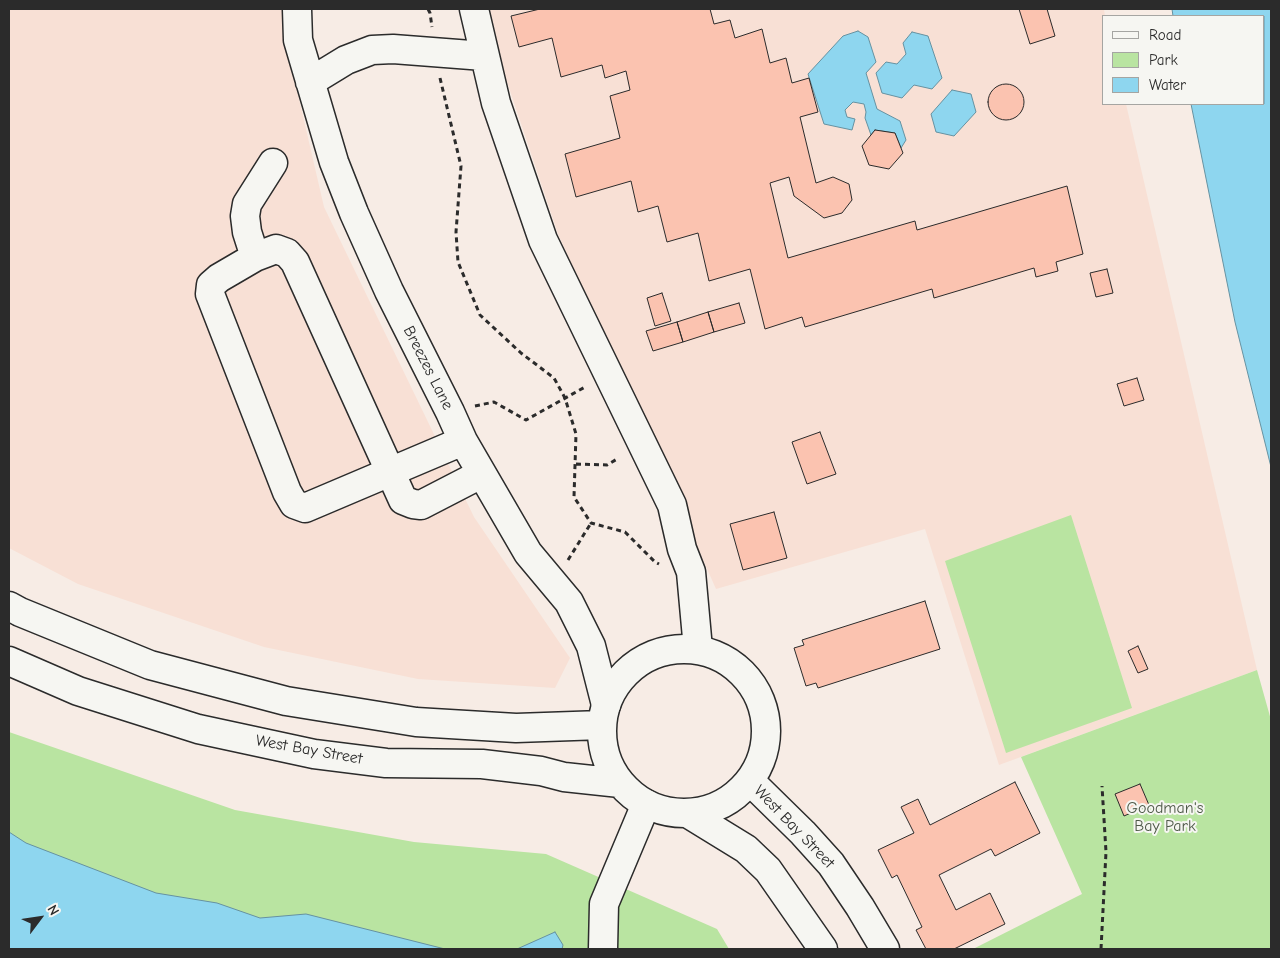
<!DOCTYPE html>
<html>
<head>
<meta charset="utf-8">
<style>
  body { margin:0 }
  #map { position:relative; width:1280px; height:958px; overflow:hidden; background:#f7ece5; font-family:"Comic Neue",sans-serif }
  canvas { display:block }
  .frame { position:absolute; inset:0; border:10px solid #2b2b2b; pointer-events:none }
  .legend { position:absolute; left:1102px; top:15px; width:162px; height:90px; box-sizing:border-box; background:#f6f6f2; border:1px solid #a5a5a2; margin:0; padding:6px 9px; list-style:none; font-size:15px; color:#2b2b2b }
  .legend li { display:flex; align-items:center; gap:10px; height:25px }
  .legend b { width:25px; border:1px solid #a5a5a2 }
  .north { position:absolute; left:15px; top:893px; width:50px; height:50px; -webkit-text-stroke:4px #f6f6f2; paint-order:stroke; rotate:59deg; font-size:14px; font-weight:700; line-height:20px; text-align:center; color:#2b2b2b }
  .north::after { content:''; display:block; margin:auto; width:18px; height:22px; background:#2b2b2b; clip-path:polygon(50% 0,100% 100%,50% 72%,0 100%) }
</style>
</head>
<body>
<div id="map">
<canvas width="1280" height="958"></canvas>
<div class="frame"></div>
<ul class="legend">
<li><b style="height:6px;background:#f6f6f2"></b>Road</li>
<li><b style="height:14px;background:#b9e4a1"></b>Park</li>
<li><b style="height:14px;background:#8ed6ef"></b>Water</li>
</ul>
<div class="north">N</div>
</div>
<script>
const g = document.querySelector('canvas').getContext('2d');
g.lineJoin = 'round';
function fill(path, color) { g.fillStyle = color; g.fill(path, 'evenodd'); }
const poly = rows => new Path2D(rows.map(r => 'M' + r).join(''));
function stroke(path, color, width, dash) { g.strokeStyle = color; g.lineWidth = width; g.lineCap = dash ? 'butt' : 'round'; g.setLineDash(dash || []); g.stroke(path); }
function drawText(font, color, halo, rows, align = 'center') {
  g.font = font + ' "Comic Neue",sans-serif'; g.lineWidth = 4; g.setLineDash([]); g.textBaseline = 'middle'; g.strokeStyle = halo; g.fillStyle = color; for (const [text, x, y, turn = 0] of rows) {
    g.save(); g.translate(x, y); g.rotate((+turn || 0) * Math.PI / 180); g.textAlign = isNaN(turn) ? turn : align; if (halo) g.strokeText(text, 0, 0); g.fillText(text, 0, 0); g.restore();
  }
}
fill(poly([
  [9,9,283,9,284,34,324,207,474,517,570,658,555,688,418,679,264,647,78,584,9,548],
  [486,9,1104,9,1105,16,1104,16,1104,104,1126,104,1257,670,999,765,925,529,716,589,558,234,489,28]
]), '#f8e0d5');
fill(poly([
  [1071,515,1132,708,1006,753,945,561],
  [1257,670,1271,720,1271,949,973,949,1082,894,1021,757],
  [9,732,235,810,414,842,546,854,717,929,729,949,9,949]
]), '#b9e4a1');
const water = poly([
  [1172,9,1271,9,1271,467,1235,322,1191,104,1264,104,1264,16,1173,16,1172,9],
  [858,31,868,37,876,62,866,73,877,109,900,121,906,140,901,148,895,133,875,130,871,135,865,118,866,112,864,104,853,102,845,110,847,117,855,119,852,130,824,124,808,74,843,36,858,31],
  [912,32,928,36,942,78,932,89,914,85,902,98,882,93,876,73,886,62,897,64,906,54,903,43,912,32],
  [952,90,971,94,976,112,954,136,936,132,931,114,952,90],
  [9,832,26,843,156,893,217,903,260,918,306,914,445,949,9,949,9,832],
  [555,932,563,945,562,949,517,949,555,932]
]);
fill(water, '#8ed6ef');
stroke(water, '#6692a1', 1);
const building = poly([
  [540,9,710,9,714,24,730,20,735,38,762,29,770,63,786,58,792,83,809,78,818,112,800,117,816,183,833,177,849,184,852,200,842,213,824,218,794,196,789,177,770,183,788,258,915,221,917,230,1067,186,1083,254,1056,262,1058,271,1036,277,1034,268,934,298,932,289,805,327,802,317,765,329,750,269,709,281,698,233,667,242,658,206,638,212,631,181,576,197,565,154,620,138,610,96,630,90,626,71,605,78,602,65,561,77,552,38,519,47,511,16,540,9],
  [1019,9,1047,9,1055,36,1030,44,1019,9],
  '988 102a18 18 0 1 1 36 0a18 18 0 1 1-36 0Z',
  [875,130,895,133,903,153,889,169,869,165,862,146,875,130],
  [1107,269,1113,293,1096,297,1090,273,1107,269],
  [662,293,671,321,655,326,647,298,662,293],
  [739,303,745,323,714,332,708,312,739,303],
  [708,312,714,332,683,342,677,322,708,312],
  [677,322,683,342,653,351,646,331,677,322],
  [1137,378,1144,400,1124,406,1117,384,1137,378],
  [820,432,836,474,807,484,792,442,820,432],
  [774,512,787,558,743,570,730,524,774,512],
  [925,601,940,649,818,688,816,683,806,686,794,648,804,645,802,640,925,601],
  [1138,646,1148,669,1138,673,1128,651,1138,646],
  [1015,782,1040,833,995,856,991,849,939,875,956,910,990,893,1005,924,954,949,926,949,916,930,922,927,897,875,892,878,878,850,914,833,901,807,918,799,930,825,1015,782],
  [1140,784,1149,805,1124,816,1115,794,1140,784]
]);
fill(building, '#fbc3b0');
stroke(building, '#2b2b2b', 1);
const minor = poly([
  [297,9,298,40,334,162,354,213,389,291,450,412,463,441,528,553,569,602,591,646,606,705],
  [474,9,496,103,543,240,672,505,682,549,691,572,698,649],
  [310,82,346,60,372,50,393,49,484,56],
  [273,163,247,204,245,216,247,232,255,257,276,249,287,253,295,262,403,500,413,504,421,505,481,474],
  [255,257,219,278,211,285,210,294,287,492,294,504,305,508,463,441],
  [603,949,604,904,646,804]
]);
const major = poly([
  [9,606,20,612,150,665,286,701,416,722,516,728,602,725],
  '602 731a82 82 0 1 1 164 0a82 82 0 1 1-164 0Z',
  [9,661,78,691,198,729,314,754,386,763,482,764,541,771,564,777,620,783],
  [750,781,803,833,831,864,860,907,885,949],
  [689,814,746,849,768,870,823,949]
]);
stroke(minor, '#2b2b2b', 31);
stroke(major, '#2b2b2b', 31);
stroke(poly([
  [428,9,430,13,432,27],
  [440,78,461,166,456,232,458,262,480,315,521,353,554,378,565,398,576,434,574,497,591,523,625,532,655,562,659,564],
  [475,406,494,402,526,420,585,387],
  [576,464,607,465,617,459],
  [568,560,591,523],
  [1101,949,1106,852,1102,786]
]), '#2b2b2b', 3, [5, 4]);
stroke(minor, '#f6f6f2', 28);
stroke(major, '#f6f6f2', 28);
drawText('16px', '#2b2b2b', '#f6f6f2', [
  ["Breezes Lane",428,368,63],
  ["West Bay Street",309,750,10],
  ["West Bay Street",794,827,46]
]);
drawText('16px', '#4e5948', '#f6f6f2', [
  ["Goodman's",1165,808],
  ["Bay Park",1165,826]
]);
</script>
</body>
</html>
